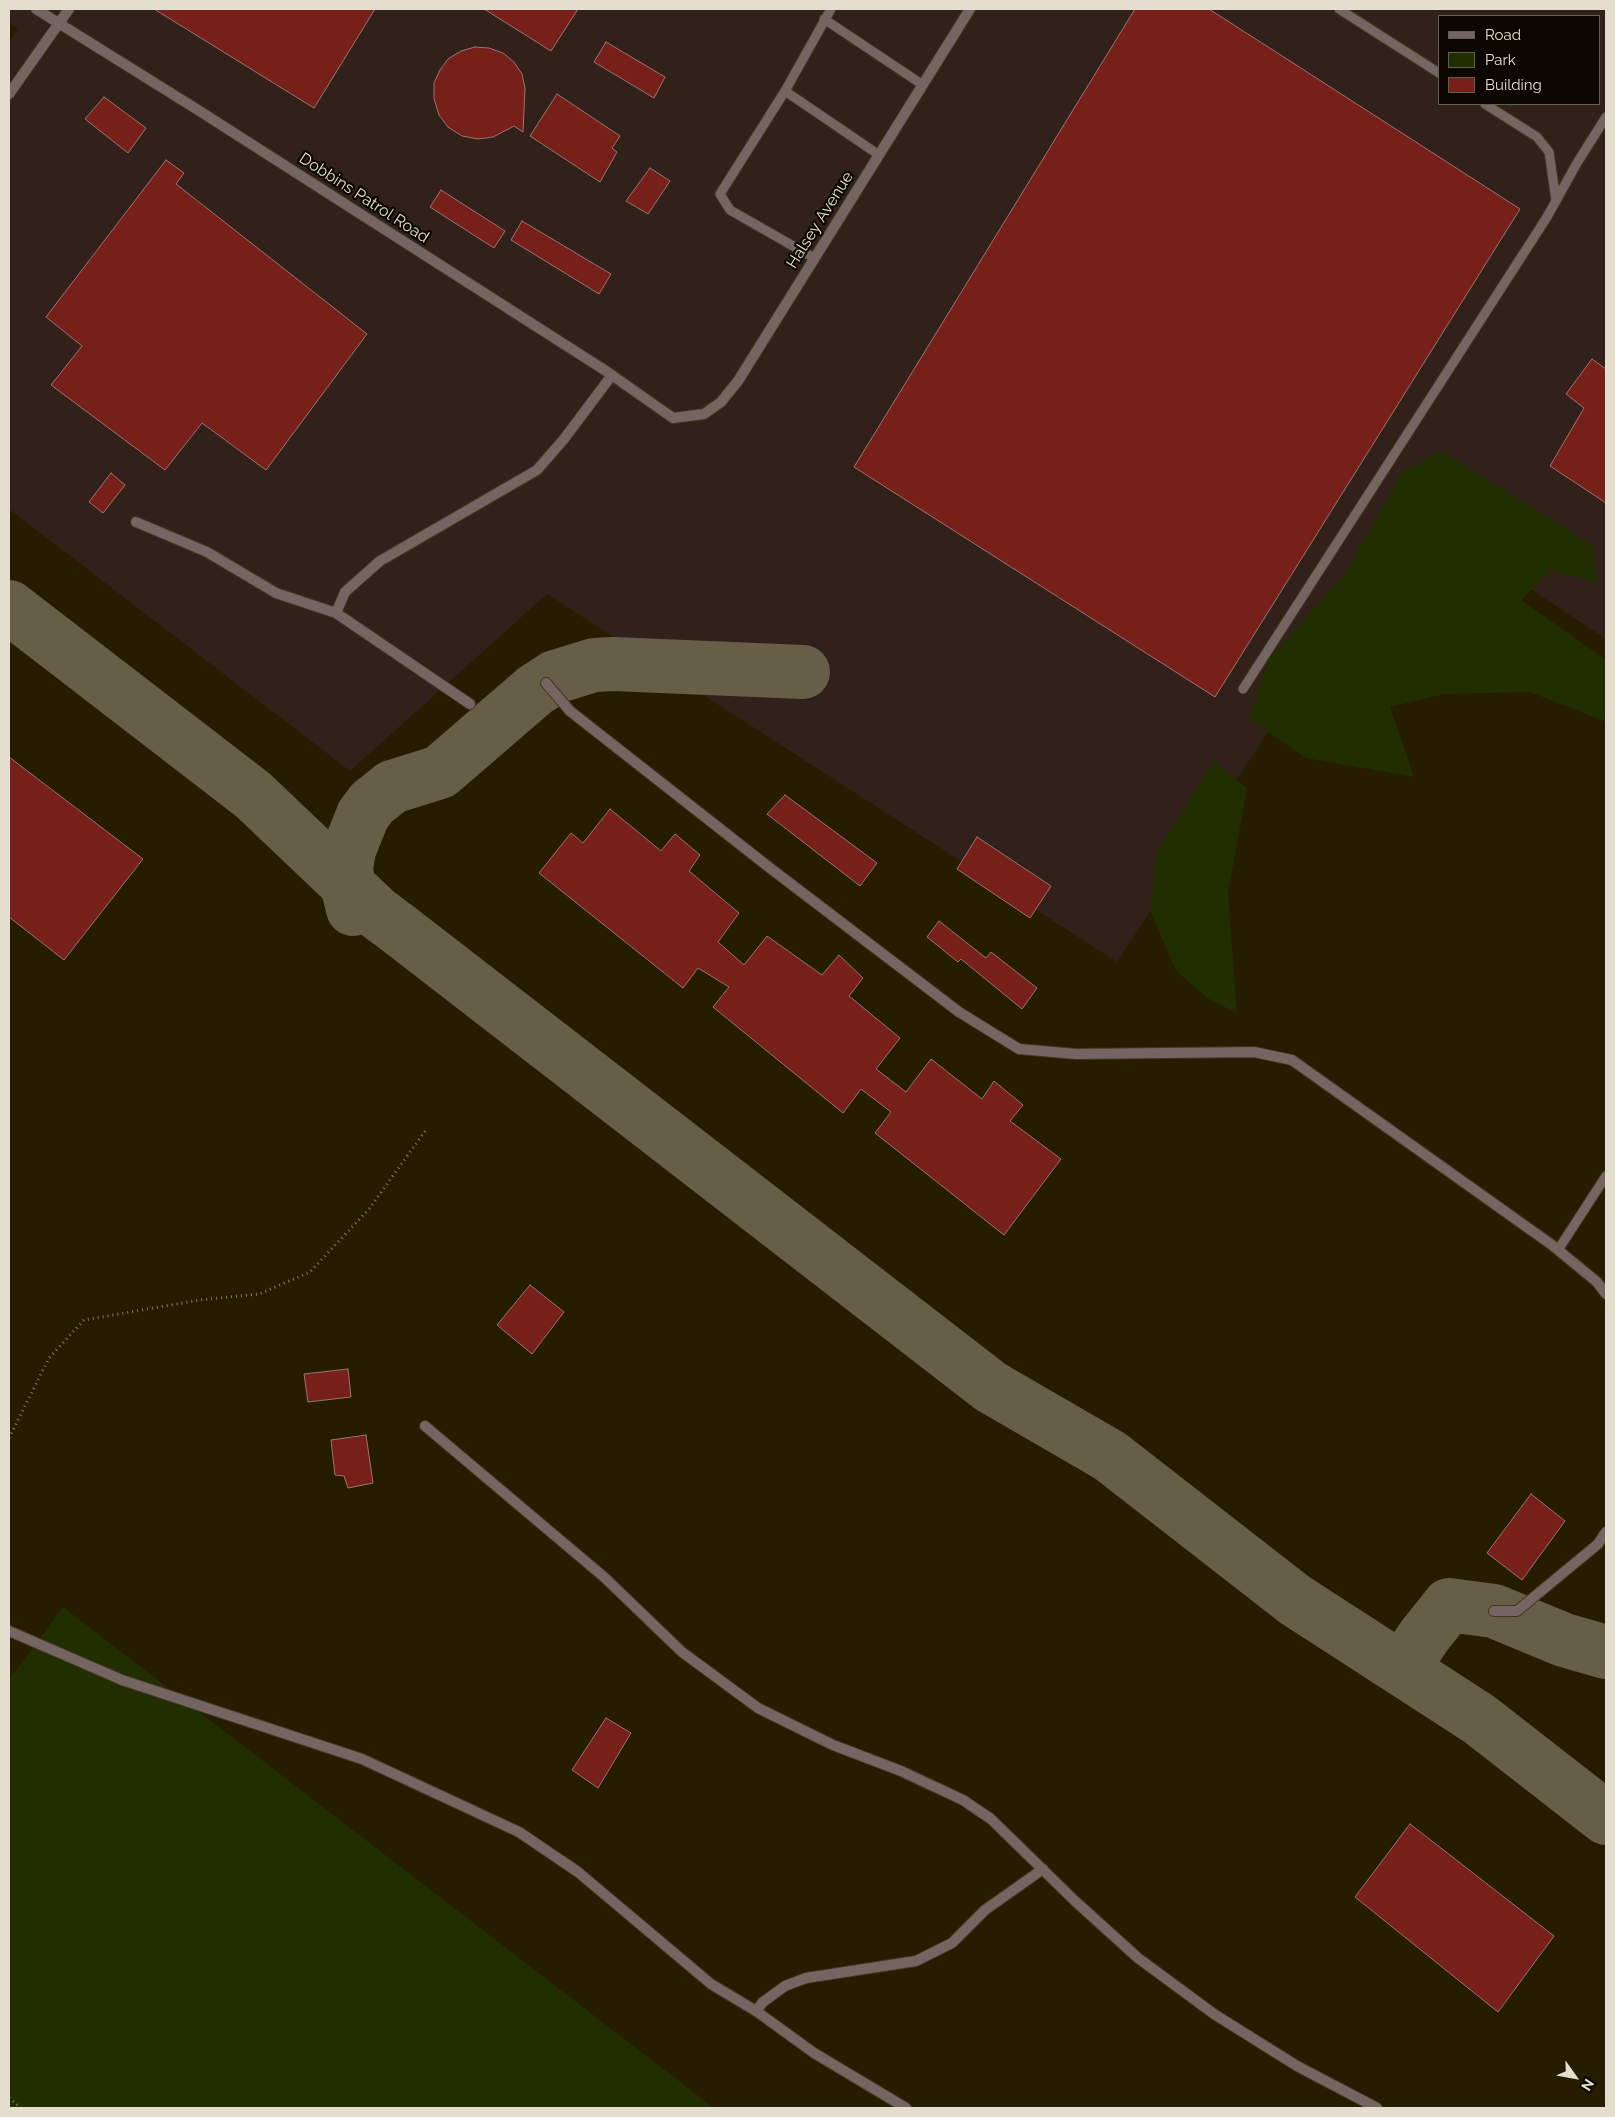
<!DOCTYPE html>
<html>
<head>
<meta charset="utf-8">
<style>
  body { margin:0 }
  #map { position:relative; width:1615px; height:2117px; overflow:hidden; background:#261d01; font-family:Raleway,sans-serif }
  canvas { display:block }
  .frame { position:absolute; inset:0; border:10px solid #e3decd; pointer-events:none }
  .legend { position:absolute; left:1438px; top:15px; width:162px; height:90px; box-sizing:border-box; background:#0c0801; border:1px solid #625e53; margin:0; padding:6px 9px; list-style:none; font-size:15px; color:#e3decd }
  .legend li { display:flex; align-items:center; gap:10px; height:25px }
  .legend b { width:25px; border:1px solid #625e53 }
  .north { position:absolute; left:1550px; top:2052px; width:50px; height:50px; -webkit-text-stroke:4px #0c0801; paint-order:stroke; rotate:122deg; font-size:14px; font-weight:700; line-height:20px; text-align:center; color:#e3decd }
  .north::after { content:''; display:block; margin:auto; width:18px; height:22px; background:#e3decd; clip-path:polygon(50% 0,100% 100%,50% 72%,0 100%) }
</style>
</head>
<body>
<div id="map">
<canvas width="1615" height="2117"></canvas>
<div class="frame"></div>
<ul class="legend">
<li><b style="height:6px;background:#746462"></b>Road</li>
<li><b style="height:14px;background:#212e00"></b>Park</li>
<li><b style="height:14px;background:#771f19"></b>Building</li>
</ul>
<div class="north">N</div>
</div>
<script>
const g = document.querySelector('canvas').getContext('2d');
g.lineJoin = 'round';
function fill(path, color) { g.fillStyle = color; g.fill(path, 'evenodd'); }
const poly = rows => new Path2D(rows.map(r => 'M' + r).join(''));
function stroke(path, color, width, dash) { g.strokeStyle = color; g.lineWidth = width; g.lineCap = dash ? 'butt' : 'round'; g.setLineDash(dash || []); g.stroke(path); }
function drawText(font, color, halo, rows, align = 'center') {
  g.font = font + ' Raleway,sans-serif'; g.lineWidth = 4.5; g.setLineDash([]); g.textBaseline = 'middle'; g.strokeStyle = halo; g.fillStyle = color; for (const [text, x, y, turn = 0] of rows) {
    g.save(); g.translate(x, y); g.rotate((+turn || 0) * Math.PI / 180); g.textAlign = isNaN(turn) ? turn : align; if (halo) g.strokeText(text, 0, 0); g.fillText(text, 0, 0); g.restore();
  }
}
fill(poly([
  [9,9,1606,9,1606,639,1413,511,1117,962,547,594,350,771,9,509,9,42,18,29,9,23],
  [1439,16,1599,16,1599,104,1439,104]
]), '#32201b');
fill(poly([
  [1442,451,1591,544,1598,582,1550,571,1521,600,1606,660,1606,722,1530,692,1445,694,1390,707,1414,777,1306,758,1249,719,1269,659,1345,574,1403,471],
  [1213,761,1247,788,1228,893,1237,1013,1209,999,1176,971,1151,912,1156,854],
  [63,1607,714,2108,9,2108,9,1680]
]), '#212e00');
stroke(poly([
  [9,607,253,795,376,912,400,930,991,1387,1110,1456,1295,1600,1479,1719,1606,1818],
  [353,909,349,892,346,868,349,850,363,815,372,803,392,787,440,772,535,690,555,677,594,665,613,664,803,672],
  [1402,1669,1425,1635,1449,1605,1494,1611,1564,1640,1606,1652]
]), '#665e46', 54);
const building = poly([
  [154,9,375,9,314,108,154,9],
  [484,9,578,9,551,51,484,9],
  [1135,9,1209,9,1520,209,1215,697,854,467,1135,9],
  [606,42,665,77,654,98,594,62,606,42],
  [475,47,489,48,503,53,514,62,522,74,525,88,523,132,514,126,493,137,478,139,462,136,448,127,439,115,434,99,434,83,440,70,448,59,461,51,475,47],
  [557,94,620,136,612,148,617,152,600,182,530,136,557,94],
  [104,97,146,128,128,153,85,119,104,97],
  [166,160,184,173,176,184,367,334,266,470,202,423,165,470,51,385,82,346,46,317,166,160],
  [650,168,670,181,648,214,626,201,650,168],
  [441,190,505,231,494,248,430,207,441,190],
  [522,221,611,274,599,294,511,240,522,221],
  [1592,359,1606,369,1606,503,1550,466,1584,408,1566,394,1592,359],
  [111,473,125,485,103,513,89,502,111,473],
  [9,757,143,859,64,960,9,917,9,757],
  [785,795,877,863,860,886,767,814,785,795],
  [610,809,661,851,675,834,700,855,689,871,739,913,718,942,744,965,767,936,822,975,839,955,863,978,849,996,900,1038,876,1069,906,1092,931,1059,982,1099,994,1081,1023,1105,1010,1121,1061,1159,1004,1235,875,1133,891,1112,861,1089,843,1113,713,1007,729,987,698,968,683,988,539,873,571,833,583,843,610,809],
  [977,837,1051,886,1030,918,957,869,977,837],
  [939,921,986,958,991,952,1037,988,1022,1009,961,959,958,962,927,937,939,921],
  [530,1285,564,1312,532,1354,497,1325,530,1285],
  [348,1369,351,1397,308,1402,304,1374,348,1369],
  [366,1435,373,1483,348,1488,344,1476,335,1475,331,1440,366,1435],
  [1531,1494,1565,1521,1522,1580,1487,1553,1531,1494],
  [606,1718,631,1733,598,1788,572,1770,606,1718],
  [1410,1824,1554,1936,1498,2012,1355,1897,1410,1824]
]);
fill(building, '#771f19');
stroke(building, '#9a756f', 1);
const service = poly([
  [1339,9,1439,73],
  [824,19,923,85],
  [785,91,879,155],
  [1485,104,1537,137,1549,152,1556,200],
  [814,258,730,210,720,194,785,91,831,9],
  [1243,689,1547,217,1577,163,1606,117],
  [1558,1250,1606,1176]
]);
const minor = poly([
  [36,9,198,110,606,371,673,418,704,414,721,402,738,381,970,9],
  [9,94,69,9],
  [136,522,207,552,276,593,336,613,470,704],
  [336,613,345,592,380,561,537,470,564,439,612,375],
  [546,683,570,711,770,868,959,1012,1019,1049,1076,1054,1254,1052,1292,1060,1552,1245,1597,1282,1606,1294],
  [425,1426,604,1577,682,1652,758,1708,833,1745,901,1771,963,1800,991,1819,1075,1901,1138,1958,1214,2014,1297,2066,1377,2108],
  [1494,1611,1517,1611,1598,1544,1606,1532],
  [9,1631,122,1680,362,1759,519,1832,578,1872,711,1984,756,2011,814,2053,906,2108],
  [756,2011,763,2002,785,1986,806,1978,916,1961,952,1943,985,1910,1043,1869]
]);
stroke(service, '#40381e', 11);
stroke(minor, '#40381e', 12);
stroke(poly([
  [9,1438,49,1358,84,1320,200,1300,259,1294,310,1272,369,1209,426,1130],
  [9,2098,21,2108]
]), '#827a64', 3, [1, 4]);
stroke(service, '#746462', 9);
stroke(minor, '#746462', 10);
drawText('16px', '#e3decd', '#0c0801', [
  ["Dobbins Patrol Road",364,198,33],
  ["Halsey Avenue",820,220,-58]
]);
</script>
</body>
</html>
